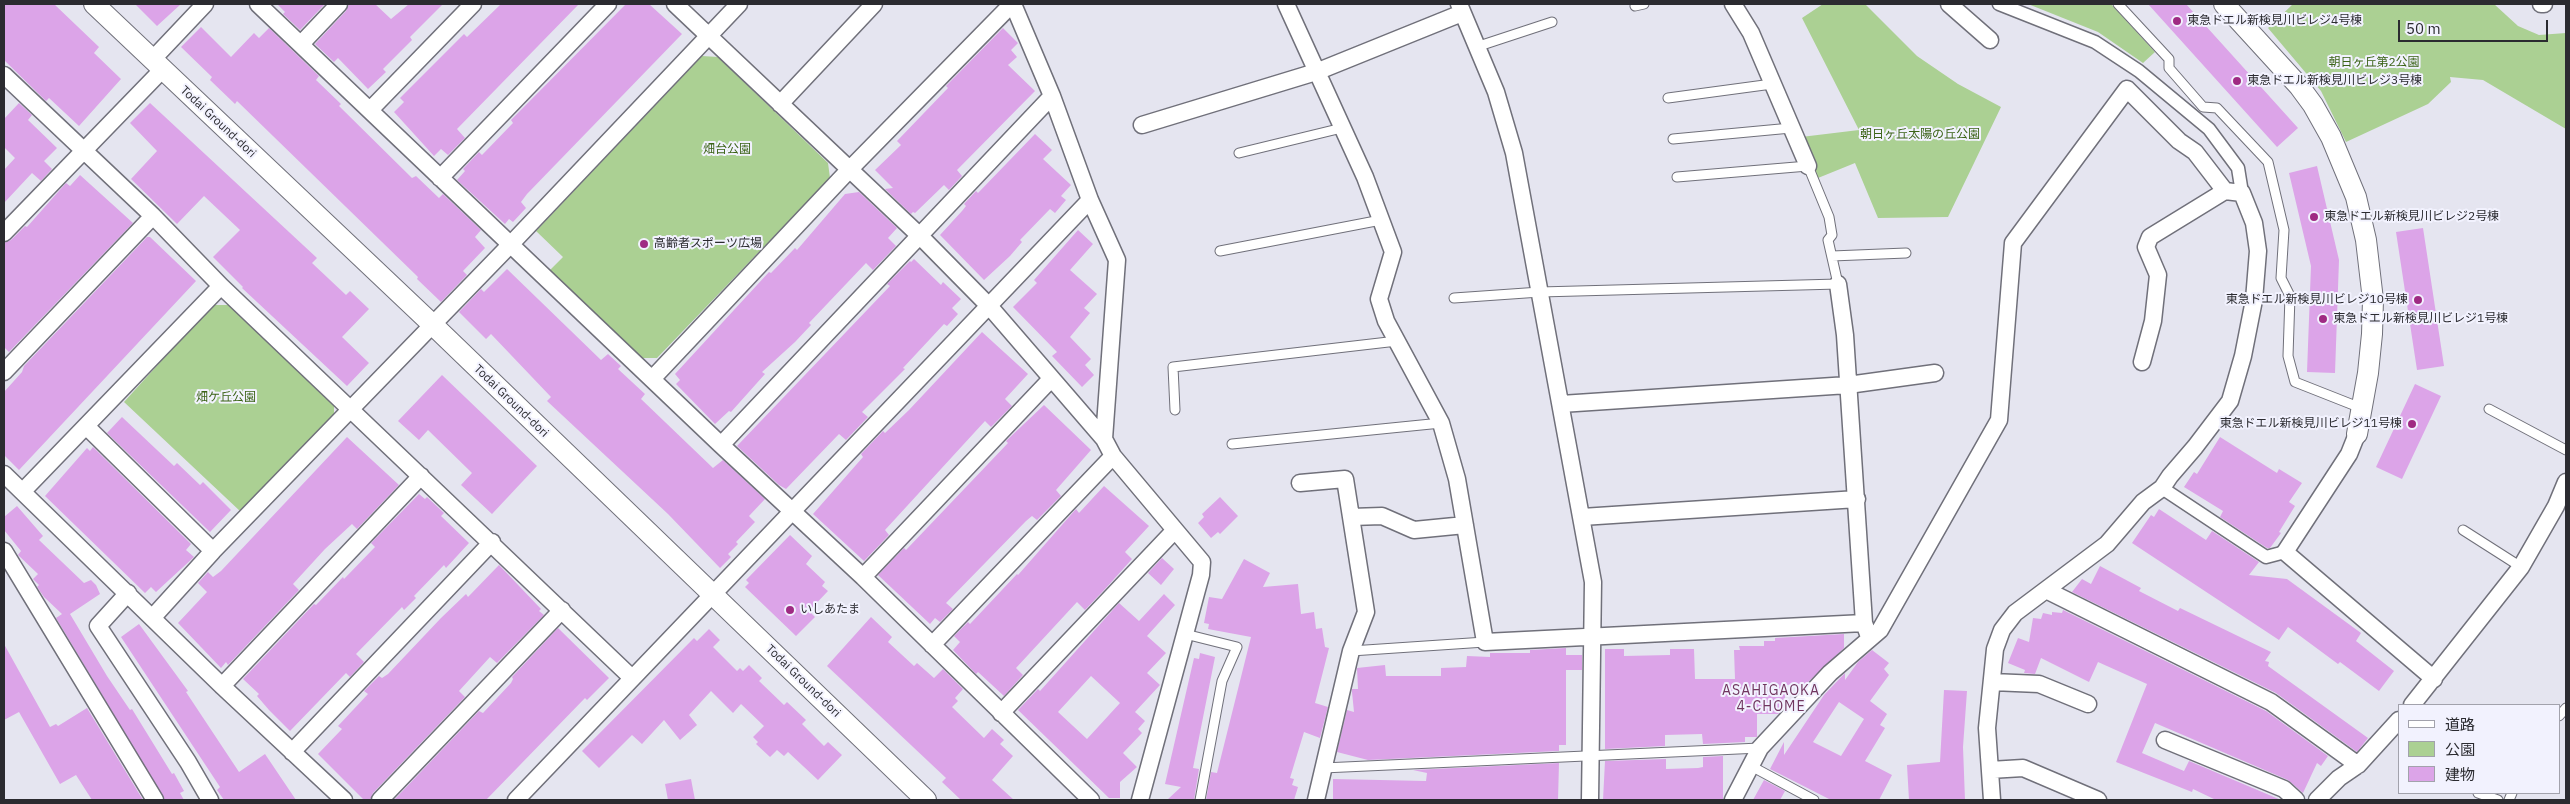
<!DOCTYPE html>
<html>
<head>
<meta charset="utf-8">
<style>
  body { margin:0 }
  #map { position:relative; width:2570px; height:804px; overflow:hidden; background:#e5e5f0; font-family:"IBM Plex Sans","Noto Sans JP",sans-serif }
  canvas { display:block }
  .frame { position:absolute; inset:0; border:5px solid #2b2b30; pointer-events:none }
  .legend { position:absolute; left:2398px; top:704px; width:162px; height:90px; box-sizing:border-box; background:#f2f2fe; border:1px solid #a2a2ac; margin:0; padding:6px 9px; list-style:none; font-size:15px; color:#2b2b30 }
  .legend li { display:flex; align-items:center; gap:10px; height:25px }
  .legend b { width:25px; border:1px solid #a2a2ac }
  .scale { position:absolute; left:2398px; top:20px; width:150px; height:22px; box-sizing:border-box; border:2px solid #2b2b30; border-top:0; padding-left:6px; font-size:15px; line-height:18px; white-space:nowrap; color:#2b2b30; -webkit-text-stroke:4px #f2f2fe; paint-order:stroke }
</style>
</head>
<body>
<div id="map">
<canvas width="2570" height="804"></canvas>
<div class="frame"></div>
<ul class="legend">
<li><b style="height:6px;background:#fff"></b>道路</li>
<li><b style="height:14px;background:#abd093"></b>公園</li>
<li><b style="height:14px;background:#dca4e8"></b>建物</li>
</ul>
<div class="scale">50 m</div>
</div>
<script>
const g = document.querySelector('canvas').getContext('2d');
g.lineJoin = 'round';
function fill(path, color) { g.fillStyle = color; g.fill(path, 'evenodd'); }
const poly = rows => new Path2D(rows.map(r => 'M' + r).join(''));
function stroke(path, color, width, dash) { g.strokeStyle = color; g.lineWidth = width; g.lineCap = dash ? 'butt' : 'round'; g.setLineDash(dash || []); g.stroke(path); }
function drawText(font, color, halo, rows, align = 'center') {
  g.font = font + ' "IBM Plex Sans","Noto Sans JP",sans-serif'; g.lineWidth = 4; g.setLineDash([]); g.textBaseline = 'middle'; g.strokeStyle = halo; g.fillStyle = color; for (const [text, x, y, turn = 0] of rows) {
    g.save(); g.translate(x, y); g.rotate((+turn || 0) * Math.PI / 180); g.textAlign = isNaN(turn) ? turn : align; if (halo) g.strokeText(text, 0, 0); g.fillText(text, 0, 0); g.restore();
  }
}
fill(poly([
  [1823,4,1865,4,1917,56,1958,84,2001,107,1948,217,1878,218,1855,163,1818,178,1801,137,1859,130,1802,18],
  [2028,4,2111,4,2155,52,2143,63,2098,32],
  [2293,4,2494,4,2518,26,2539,35,2566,33,2566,129,2483,80,2450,77,2451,82,2428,104,2346,142,2321,91,2268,28],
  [702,56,718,57,828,163,830,178,657,358,642,358,550,270,563,257,536,231],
  [212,305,232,305,334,400,334,417,241,512,124,402]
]), '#abd093');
fill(poly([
  [4,4,54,4,99,47,94,53,121,79,79,126,49,98,46,101,4,60],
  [135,4,181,4,157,26],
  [277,4,325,4,300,30,283,14,285,12],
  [349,4,375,4,391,19,409,4,443,4,410,37,412,40,383,69,386,72,368,89,338,58,334,62,315,44,346,11],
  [501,4,579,4,457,129,465,138,448,155,441,149,434,156,394,112,404,102,400,98,464,34,467,37],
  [626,4,649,4,682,34,527,194,521,202,526,208,513,222,509,219,505,224,457,180,465,171,463,169,479,152,482,155,513,123,511,120],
  [2148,4,2186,4,2298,128,2277,147],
  [201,27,231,57,254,33,259,38,269,28,319,76,316,80,341,104,339,106,412,178,416,176,439,198,443,194,481,230,475,237,485,248,463,271,467,275,441,302,417,279,418,277,237,101,235,104,210,80,212,77,181,47],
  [1003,28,1018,43,1011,50,1017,57,1008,65,1035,91,957,170,962,176,949,190,944,185,915,213,913,212,911,214,885,189,893,188,875,170,901,145,897,141,948,88,946,86],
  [19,103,32,115,28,120,57,148,44,161,52,169,41,181,32,173,4,203,4,170,15,158,4,147,4,119],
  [150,103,317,258,312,263,346,295,350,291,369,309,342,337,369,363,347,386,242,288,243,287,213,257,240,230,204,196,177,224,131,179,157,151,130,123],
  [1035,134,1052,150,1043,159,1071,185,1061,196,1066,200,1055,213,1050,209,1020,240,1022,242,1010,256,984,280,940,235,962,211,966,206,964,204,976,191,978,193],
  [2317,166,2339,260,2335,373,2307,372,2311,266,2289,173],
  [80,175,133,223,9,352,4,347,4,243,11,240,25,226,27,227,66,183,70,186],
  [859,192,897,228,888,238,896,246,873,270,866,263,809,323,811,325,795,342,762,372,765,374,731,412,729,411,715,424,676,384,680,380,675,374,769,272,771,273,795,248,797,250,845,194],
  [2423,228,2444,366,2417,370,2396,232],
  [1078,230,1093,244,1070,270,1097,294,1084,308,1090,313,1070,337,1091,359,1085,365,1094,375,1082,387,1052,356,1057,352,1013,307,1037,283,1034,280],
  [147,237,150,237,196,281,19,470,4,455,4,392,22,372,24,366],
  [914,259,941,285,943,282,961,299,952,308,958,314,947,326,944,324,903,368,905,369,862,412,868,417,846,440,839,434,786,489,779,485,737,446,890,286,887,284,910,261,911,262],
  [507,269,601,360,608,354,621,366,618,369,645,394,641,399,713,468,723,460,765,499,749,516,755,522,736,542,738,544,728,554,731,557,720,568,668,514,547,401,551,397,491,334,486,339,459,312,481,289,484,292],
  [982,332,1028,374,1005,399,1012,406,991,427,985,421,885,530,889,535,864,561,813,514,863,457,861,454,883,431,885,433,909,410],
  [442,375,537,466,492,514,461,485,472,473,428,430,419,440,398,421],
  [2415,384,2441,396,2402,479,2376,467],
  [1044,405,1091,450,1056,490,1061,496,1037,520,1032,516,1026,521,946,603,953,609,940,622,935,618,930,624,878,575,904,548,906,550,1008,443,1006,441],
  [122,417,174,466,177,463,200,485,203,482,231,510,210,532,107,433],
  [347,437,399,485,357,529,352,524,325,549,293,584,299,590,228,665,226,662,221,668,178,623,207,592,198,583,208,572,213,577,221,571],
  [2220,437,2277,473,2279,469,2302,483,2289,502,2295,506,2279,532,2281,533,2270,548,2267,548,2220,517,2223,511,2184,487,2194,472,2197,474],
  [93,447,191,544,186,550,194,557,156,592,151,587,145,593,45,496,87,448,90,451],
  [1104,486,1149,526,1125,552,1132,559,1105,589,1085,610,1077,602,1016,668,1023,675,1004,696,978,672,976,674,953,650,960,642,954,636,968,622,970,624,1017,574,1018,575,1076,509,1079,513],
  [419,494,425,499,427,497,444,513,441,516,469,543,446,568,444,565,414,596,416,598,404,610,402,607,356,654,364,662,350,677,346,673,290,731,269,710,257,696,259,694,243,679,314,604,316,605,343,577,344,579,375,547,371,543],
  [1220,497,1238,516,1220,534,1218,532,1211,538,1198,523,1204,517,1202,514],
  [17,506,43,536,39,540,84,583,91,580,96,585,100,594,70,614,107,676,130,710,132,709,172,774,174,773,184,791,180,793,184,800,165,800,56,618,62,614,44,597,37,587,39,585,33,579,38,574,18,555,21,551,4,530,4,517],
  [2159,509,2206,540,2212,531,2259,562,2249,575,2287,579,2361,633,2356,641,2394,671,2379,691,2340,662,2338,664,2288,627,2279,640,2132,543,2151,515,2154,517],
  [790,535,812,556,806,564,825,582,822,586,828,591,809,611,815,617,796,636,745,587,749,583,746,580],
  [1162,558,1174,569,1161,585,1148,573],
  [1244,559,1270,573,1263,587,1298,584,1301,614,1314,612,1316,629,1322,628,1325,647,1329,648,1315,703,1328,707,1320,738,1304,732,1290,778,1294,779,1292,785,1298,787,1294,800,1206,800,1211,772,1217,773,1251,637,1208,629,1209,624,1204,623,1209,597,1222,599],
  [499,565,541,609,539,611,544,615,497,663,490,657,459,691,465,697,373,793,370,800,364,800,318,754,342,729,338,726,368,694,364,691,379,676,382,678,388,674,441,618,466,594,468,597],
  [2100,566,2141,588,2139,591,2178,611,2180,608,2271,652,2265,661,2269,662,2268,666,2368,738,2357,752,2276,693,2072,592,2082,579,2091,584],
  [1164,594,1175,605,1147,636,1166,653,1147,673,1160,685,1135,712,1145,721,1138,729,1142,733,1123,753,1137,767,1120,782,1120,798,1109,798,1018,710,1038,689,1040,691,1119,603,1139,621],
  [1091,676,1120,703,1087,739,1058,712],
  [2063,610,2266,711,2328,756,2321,766,2317,763,2303,793,2288,780,2155,723,2142,753,2184,771,2189,761,2281,800,2216,800,2193,789,2192,792,2116,762,2147,684,2098,662,2089,682,2041,658,2035,674,2024,673,2025,670,2008,663,2018,638,2029,642,2033,618,2041,619,2043,613,2052,615,2052,612,2062,613],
  [871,617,892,637,888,642,914,666,917,663,934,678,943,669,963,689,955,698,958,701,952,707,984,738,992,729,1004,740,1000,744,1013,756,992,780,1014,800,961,800,942,782,946,778,827,666],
  [139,624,188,691,186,692,239,772,265,754,296,800,224,800,217,790,220,787,121,637],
  [558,628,609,678,587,700,585,698,486,800,394,800,479,711,483,713,511,683,513,679,512,677],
  [709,629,720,640,713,647,737,671,740,668,743,671,749,665,762,678,759,681,784,705,787,702,806,720,802,724,824,746,828,742,842,755,818,780,788,752,784,756,777,750,770,757,756,744,758,742,753,737,764,726,741,704,733,713,711,691,689,715,697,725,680,740,664,720,642,744,632,735,599,768,582,751,694,638,697,641],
  [1844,634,1844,648,1806,684,1785,685,1785,707,1778,714,1757,714,1757,737,1745,737,1745,742,1703,744,1702,734,1665,735,1665,746,1605,749,1605,649,1624,649,1624,656,1670,655,1670,649,1694,649,1695,679,1735,679,1734,650,1740,650,1739,646,1764,646,1764,641,1775,641,1775,638],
  [4,644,50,727,56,724,58,726,87,708,143,800,92,800,76,775,60,784,19,712,4,720],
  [1566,648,1566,655,1582,655,1582,670,1566,670,1566,745,1559,745,1559,751,1368,760,1337,752,1347,710,1354,712,1352,692,1352,689,1358,689,1357,668,1385,665,1386,676,1441,676,1441,668,1466,667,1467,656,1490,657,1490,653,1530,653,1530,650],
  [1872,650,1889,663,1884,669,1889,675,1870,701,1887,714,1880,725,1885,728,1865,761,1892,775,1879,800,1831,800,1770,769,1784,742,1784,755,1824,695,1845,673,1845,680,1858,662],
  [1839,702,1864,719,1841,756,1813,742],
  [1200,653,1215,657,1193,768,1199,769,1194,800,1167,800,1181,787,1165,784,1194,658,1199,659],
  [1944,690,1967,691,1963,747,1965,800,1909,800,1907,765,1940,762],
  [1723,756,1723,800,1603,800,1605,761,1666,759,1666,769,1698,768,1703,767,1703,757],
  [1559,763,1558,800,1333,800,1333,779,1426,781,1427,773,1413,770],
  [691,779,695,800,668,800,665,784],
  [1764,780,1785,791,1780,800,1753,800]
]), '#dca4e8');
const service = poly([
  [2118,4,2169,59,2169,68,2203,107,2217,108,2268,162,2284,230,2281,278,2290,296,2288,356,2295,382,2361,408],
  [1635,6,1644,4],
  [1476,47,1552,22],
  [1668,98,1772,84],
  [1673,139,1791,128],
  [1239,153,1342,128],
  [1220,251,1381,220],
  [1832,256,1906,253],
  [1454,298,1540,292,1838,284,1828,240,1832,235,1829,217,1808,166,1677,177],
  [2489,409,2566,450],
  [1175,410,1173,367,1397,341],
  [1232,444,1441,423],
  [2463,530,2521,567],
  [1185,634,1237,647,1222,681,1200,800],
  [1351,651,1485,642],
  [2559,716,2566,708],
  [1751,766,1814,800],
  [1323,768,1760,748],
  [2478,793,2498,800],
  [2509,800,2512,793]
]);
const pedestrian = poly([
  [1999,4,2095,42,2139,71,2209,129,2238,168,2242,193],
  [2162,488,2266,557,2285,552]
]);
const minor = poly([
  [258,4,721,445,863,577,1091,800],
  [675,4,920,236,990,307,1104,439,1113,456,1202,562,1201,575,1140,800],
  [1013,4,1052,96,1090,200,1117,260,1104,439],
  [1286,4,1365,177,1393,252,1379,299,1386,321,1441,423,1457,479,1485,642,1864,623],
  [1459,4,1496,92,1514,153,1593,582,1590,800],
  [1733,4,1751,33,1808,166],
  [1949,4,1990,40],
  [2541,4,2544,4],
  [301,44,339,4],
  [152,60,205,4],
  [4,75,153,216,221,286,632,678],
  [780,104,874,4],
  [371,109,473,4],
  [1142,125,1316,72,1462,13],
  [440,178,608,4],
  [4,233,163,69],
  [1838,284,1845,335,1864,623,1868,634],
  [2142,362,2153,321,2158,275,2146,247,2150,237,2225,191],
  [4,372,153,216],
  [652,379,849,170,1012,4],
  [1561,404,1848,385,1935,373],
  [87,427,213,551],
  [2357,434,2349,454,2285,552,2434,679],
  [721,445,1052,96],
  [4,474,222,686,344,800],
  [1300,483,1345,479,1366,612,1351,651,1316,800],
  [23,491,221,286],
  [1351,517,1382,516,1414,530,1465,525],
  [1582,517,1857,499],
  [4,551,155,800],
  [863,577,1051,379],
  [2046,590,2271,702,2358,765],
  [128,593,98,626,188,762,210,800],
  [153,617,213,551,510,245,739,4],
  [932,645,1113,456],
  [1992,682,2039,684,2088,704],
  [222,686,421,476],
  [2412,705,2521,567,2556,506,2566,482],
  [1001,713,1174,531],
  [2165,740,2284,789,2296,800],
  [292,752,492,542],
  [1990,770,2023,768,2098,800],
  [380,800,562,610],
  [516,800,1090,200],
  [1733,800,1760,748,1830,673,1880,630,1999,420,2013,243,2127,89,2179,141,2195,152,2225,191,2242,193,2254,223,2258,251,2254,300,2243,356,2230,401,2195,447,2170,476,2162,488,2143,502,2107,544,2015,613,2002,630,1995,649,1987,728,1992,800],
  [2317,800,2339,778,2358,765,2399,720]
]);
const tertiary = poly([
  [94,4,433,325,926,800],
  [2224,4,2299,86,2313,105,2331,137,2356,197,2366,240,2373,300,2372,334,2368,373,2357,434]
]);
stroke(service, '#70707a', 11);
stroke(pedestrian, '#70707a', 15);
stroke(minor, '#70707a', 19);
stroke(tertiary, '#70707a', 22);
stroke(service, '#fff', 9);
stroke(pedestrian, '#fff', 12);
stroke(minor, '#fff', 16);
stroke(tertiary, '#fff', 20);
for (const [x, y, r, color] of [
  [2177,21,5,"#9f2a83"],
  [2237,81,5,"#9f2a83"],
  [2314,217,5,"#9f2a83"],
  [644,244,5,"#9f2a83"],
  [2418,300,5,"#9f2a83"],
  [2323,319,5,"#9f2a83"],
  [2412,424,5,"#9f2a83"],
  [790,610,5,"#9f2a83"]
]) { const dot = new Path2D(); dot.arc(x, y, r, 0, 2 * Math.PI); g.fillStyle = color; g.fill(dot); stroke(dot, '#f2f2fe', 2); }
drawText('12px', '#2b2b30', '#f2f2fe', [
  ["東急ドエル新検見川ビレジ4号棟",2187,21],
  ["東急ドエル新検見川ビレジ3号棟",2247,81],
  ["東急ドエル新検見川ビレジ2号棟",2324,217],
  ["高齢者スポーツ広場",654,244],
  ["東急ドエル新検見川ビレジ10号棟",2408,300,"right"],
  ["東急ドエル新検見川ビレジ1号棟",2333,319],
  ["東急ドエル新検見川ビレジ11号棟",2402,424,"right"],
  ["いしあたま",800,610]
], 'left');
drawText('12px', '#3b6317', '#f2f2fe', [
  ["朝日ヶ丘第2公園",2374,63],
  ["朝日ヶ丘太陽の丘公園",1920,135],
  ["畑台公園",727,150],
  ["畑ケ丘公園",226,398]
]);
drawText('12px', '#2b2b30', '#f2f2fe', [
  ["Todai Ground-dori",218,122,43],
  ["Todai Ground-dori",511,401,44],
  ["Todai Ground-dori",803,681,44]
]);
g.letterSpacing = '1px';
drawText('14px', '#70365f', '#f2f2fe', [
  ["ASAHIGAOKA",1771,691],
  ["4-CHOME",1771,707]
]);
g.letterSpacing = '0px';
</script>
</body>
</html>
